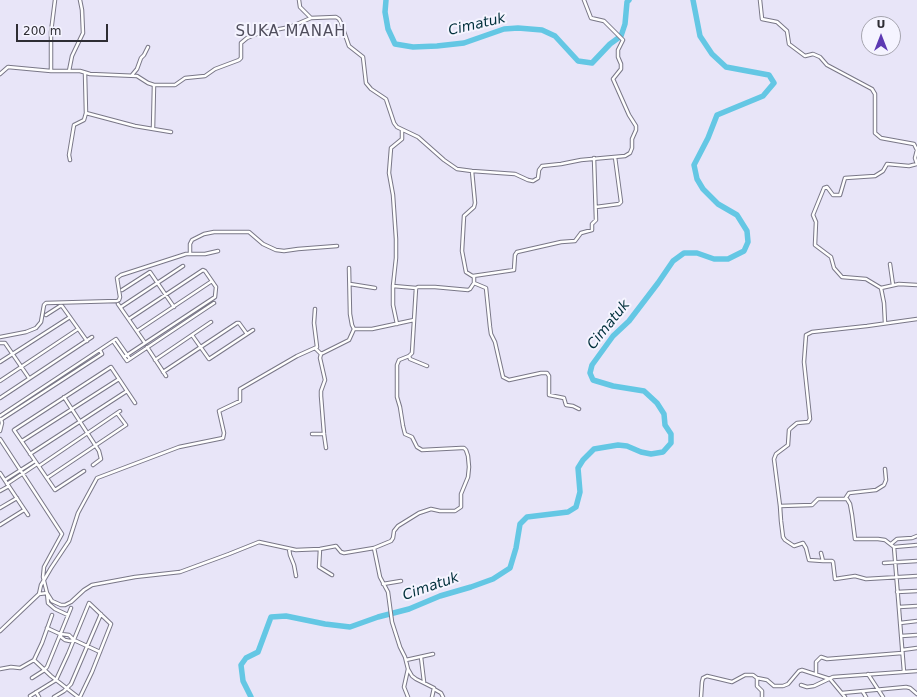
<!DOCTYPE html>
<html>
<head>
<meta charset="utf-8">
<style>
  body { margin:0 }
  #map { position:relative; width:917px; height:697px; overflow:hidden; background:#e8e5f8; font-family:"DejaVu Sans",sans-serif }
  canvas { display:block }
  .north { position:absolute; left:861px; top:16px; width:40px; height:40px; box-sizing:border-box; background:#f5f4ff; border:1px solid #a5a4ae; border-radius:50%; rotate:0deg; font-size:11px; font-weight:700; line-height:16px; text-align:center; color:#2e2d34 }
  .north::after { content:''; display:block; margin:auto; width:14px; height:18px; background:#5d3ab3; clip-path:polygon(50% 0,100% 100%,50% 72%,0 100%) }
  .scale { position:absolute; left:16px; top:24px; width:92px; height:18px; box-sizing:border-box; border:2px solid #2e2d34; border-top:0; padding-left:5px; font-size:12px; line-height:14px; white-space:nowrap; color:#2e2d34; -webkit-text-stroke:3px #f5f4ff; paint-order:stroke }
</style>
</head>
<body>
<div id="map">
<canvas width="917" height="697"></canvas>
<div class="north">U</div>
<div class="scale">200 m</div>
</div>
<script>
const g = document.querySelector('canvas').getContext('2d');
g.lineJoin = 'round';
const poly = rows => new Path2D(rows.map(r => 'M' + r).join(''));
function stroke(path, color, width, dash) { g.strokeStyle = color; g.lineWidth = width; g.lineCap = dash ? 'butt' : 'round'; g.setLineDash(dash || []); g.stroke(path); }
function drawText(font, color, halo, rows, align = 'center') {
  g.font = font + ' "DejaVu Sans",sans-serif'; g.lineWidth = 4; g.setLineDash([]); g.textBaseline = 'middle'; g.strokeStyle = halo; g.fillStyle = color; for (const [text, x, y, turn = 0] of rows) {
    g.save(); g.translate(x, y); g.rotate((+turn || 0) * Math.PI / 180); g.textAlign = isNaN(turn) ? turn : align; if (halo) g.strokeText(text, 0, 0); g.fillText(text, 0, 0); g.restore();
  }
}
stroke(poly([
  [386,0,385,12,388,29,395,44,413,47,437,46,464,43,504,29,518,28,542,30,555,36,578,61,592,63,610,44,621,36,625,24,627,2,629,0],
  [251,697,243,681,241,665,246,658,258,652,271,617,286,616,325,624,350,627,378,617,409,609,440,596,471,587,493,579,510,568,516,548,520,524,527,517,568,512,576,507,580,492,578,468,583,460,594,449,618,445,627,446,641,452,651,454,663,452,671,443,671,434,665,425,664,414,657,403,644,391,613,386,593,380,590,373,592,365,613,336,629,321,658,283,673,261,684,253,697,253,714,259,728,259,744,251,748,242,747,231,737,215,718,204,703,189,697,179,694,165,708,138,717,115,763,96,774,83,769,75,726,67,712,54,700,36,693,0]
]), '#64c7e4', 5.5);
const minor = poly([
  [299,0,300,7,311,18],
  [760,0,762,19,777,22,787,31,789,44,805,56,813,54,820,57,827,65,872,89,875,94,875,133,881,138,914,144,917,150,915,158,917,164,909,166,887,164,883,171,875,176,845,178,840,195,833,195,827,187,824,188,813,215,816,222,815,245,831,257,834,268,842,277,866,279,881,288,899,284,917,285],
  [51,71,51,32,55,0],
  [69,71,72,56,83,33,82,10,80,0],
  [0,74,8,67,51,71,80,71,90,74,137,76,148,83,154,85,175,85,185,78,205,76,215,69,239,60,241,58,241,43,247,38,259,33,290,27,311,18,336,17,339,19,341,23,349,46,363,57,366,83,371,89,386,99,394,123,397,127,418,137,444,160,457,169,472,171,515,174,528,180,533,181,538,178,539,170,542,166,561,164,581,160,625,156,630,153,632,148,632,139,636,130,636,126,629,115,613,79,621,69,621,64,618,57,618,50,623,40,604,21,591,18,584,0],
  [132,75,137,69,141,58,144,55,148,47],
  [86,113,135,126,171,132],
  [153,129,154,85],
  [70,160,69,155,74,125,84,120,86,113,85,73],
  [596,207,619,204,621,202,615,157],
  [190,253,190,244,192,240,204,234,214,232,249,232,263,244,276,250,284,251,298,249,337,246],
  [890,264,893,285],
  [349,268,350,314,352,325,354,329,372,329,414,320],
  [473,276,514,270,515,255,517,252,561,242,575,241,581,233,592,230,592,224,596,220,594,158],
  [474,283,486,288,490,327,491,334,495,342,503,377,509,380,541,373,547,373,549,376,549,395,564,398,566,405,573,406,579,409],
  [350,284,375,288],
  [393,286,416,288],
  [881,288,884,303,885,323],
  [122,290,150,272,174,307],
  [118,304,145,343],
  [121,307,183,266],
  [46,315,60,306,62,306,87,341],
  [397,324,393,305,393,286,396,258,396,239,393,195,389,173,391,148,402,139,402,130],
  [137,331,212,281],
  [192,335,209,359,253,330],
  [0,337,26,332,36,328,41,322,44,305,46,303,117,301,119,300,120,297,117,278,121,275,186,254,205,254,218,251],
  [113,341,127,361,214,303],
  [0,343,5,343,29,378],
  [147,347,166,376],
  [315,348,321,354],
  [409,356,410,359,427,366],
  [124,357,215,297,216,287,205,271,203,270,129,319],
  [155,360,211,322],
  [0,362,70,317],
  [163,372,237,323,239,323,247,334],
  [0,381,78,329],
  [64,397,99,451,101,459,93,465],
  [0,398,92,337],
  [0,416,116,339,130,359],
  [2,419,102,354,100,350],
  [0,431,2,423,1,419],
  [312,434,324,434],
  [0,439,62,534,44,567,43,577,47,593,48,603,55,609,68,615],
  [22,441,119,379],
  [326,448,324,434,321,396,321,391,325,380,320,358,321,354,349,340,354,329],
  [30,454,127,391],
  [39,466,120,411],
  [0,473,28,515],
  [47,478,126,425,117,413],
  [5,480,35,461],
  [7,484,37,464],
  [55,490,14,430,111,367,135,403],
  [55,490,84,471],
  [0,491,9,486],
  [845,499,849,493,876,490,884,485,886,480,885,469],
  [780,506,781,521,783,537,785,540,794,546,803,543,806,548,809,560,823,561],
  [0,508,17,498],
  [0,525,24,510],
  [891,544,897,539,912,538,917,536],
  [894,547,917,545],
  [289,549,290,555,294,565,296,576],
  [320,549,319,567,332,575],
  [821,553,823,561,832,561,833,562,835,579,855,576,866,579,917,576],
  [884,563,917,561],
  [383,584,401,581],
  [897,592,917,591],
  [39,594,47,593,52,601,61,605,65,605,71,602,84,590,92,585,135,577,180,572,229,554,259,542,296,550,320,549,336,546,341,552,344,553,374,548],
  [899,607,917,606],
  [900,623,917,621],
  [47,628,60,634,61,637,65,640,70,641,74,640,100,652],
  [0,631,39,594,41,585,51,568,69,541,78,513,97,478,179,447,223,438,224,433,219,411,240,401,240,389,297,356,317,347,314,323,315,309],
  [61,634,69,635,74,640],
  [901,636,917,635],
  [902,650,917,648],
  [421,657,424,682],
  [34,660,51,676,78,697],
  [406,660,433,654],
  [0,669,11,667,20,668,34,660,42,643,52,615],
  [904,672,894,547,885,540,878,539,855,539,852,515,850,504,847,499,818,499,812,505,780,506,774,459,776,454,788,445,789,430,791,428,797,423,808,422,810,419,804,362,806,335,812,332,867,326,917,319],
  [816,674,816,662,821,657,827,659,902,653],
  [868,674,883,697],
  [32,678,43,671,47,667,71,608],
  [757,678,757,686,762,691,762,697],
  [801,685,807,687,814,686,833,677,917,671],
  [434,689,441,693,443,697],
  [36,692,39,697],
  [863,692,866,697],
  [842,693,906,687,910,688,917,694],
  [30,696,56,680,68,654,89,603,111,624,92,672,80,697],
  [54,697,64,691,71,684,101,614],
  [408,697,404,687,408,669],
  [432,697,434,688,416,679,412,676,408,669,405,657,400,647,392,622,388,592,380,577,374,548,391,541,393,538,394,531,398,526,419,513,431,509,440,511,455,511,461,507,461,494,468,477,469,467,468,456,466,450,464,448,461,448,422,450,417,447,412,437,405,434,403,426,400,407,397,397,397,365,399,360,409,356,412,353,416,288,418,287,435,287,468,290,470,289,474,283,474,277,466,272,462,251,464,216,474,207,475,203,472,171],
  [701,697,702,682,703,678,707,676,732,682,745,675,753,675,757,678,767,680,774,686,783,686,788,684,799,671,802,670,830,679,845,697]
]);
stroke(minor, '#797787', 4.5);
stroke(minor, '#fff', 2.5);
drawText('italic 14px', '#002f3b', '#f5f4ff', [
  ["Cimatuk",477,25,-13],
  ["Cimatuk",609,325,-51],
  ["Cimatuk",431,587,-19]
]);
g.letterSpacing = '1px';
drawText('15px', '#504e5d', '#f5f4ff', [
  ["SUKA MANAH",291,32]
]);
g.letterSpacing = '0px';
</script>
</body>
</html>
